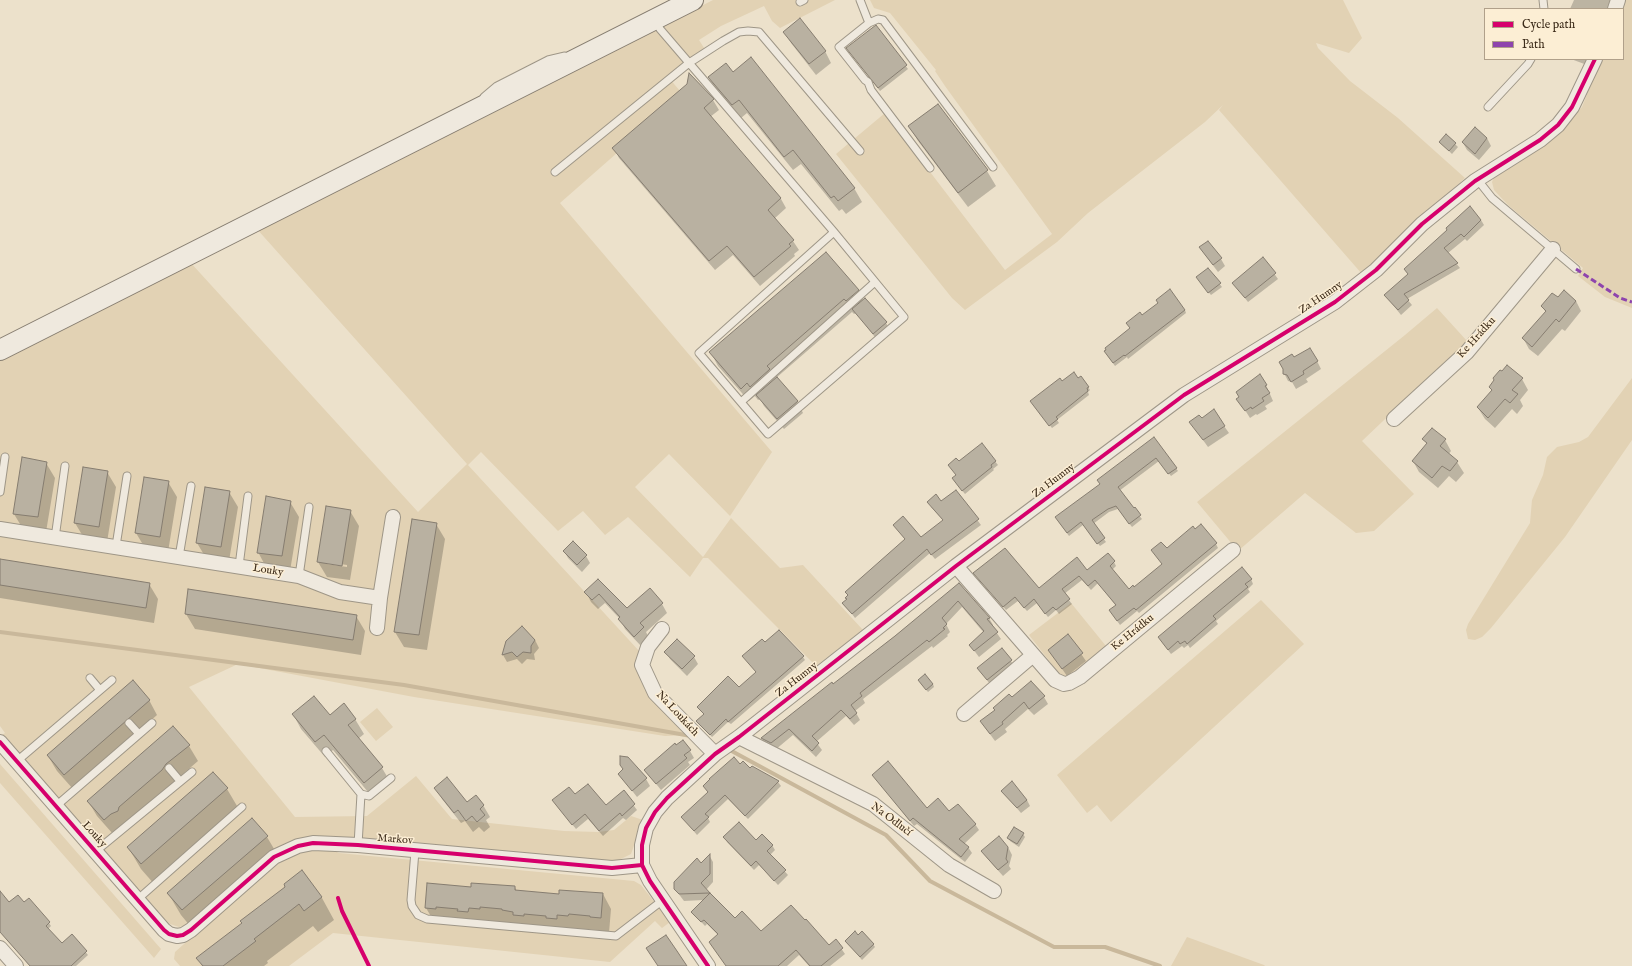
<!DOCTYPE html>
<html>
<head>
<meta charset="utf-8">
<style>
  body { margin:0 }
  #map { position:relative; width:1632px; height:966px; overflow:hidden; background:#ece1cb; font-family:"IM FELL English",serif }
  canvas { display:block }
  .legend { position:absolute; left:1484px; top:8px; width:140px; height:52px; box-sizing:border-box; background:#fceed4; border:1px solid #b0a08a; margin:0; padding:5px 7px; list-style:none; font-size:12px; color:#3d2c1a }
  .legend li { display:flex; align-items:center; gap:8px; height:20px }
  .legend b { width:20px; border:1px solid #b0a08a }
</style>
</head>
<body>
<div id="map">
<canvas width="1632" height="966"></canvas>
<ul class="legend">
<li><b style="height:5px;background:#d6006c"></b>Cycle path</li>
<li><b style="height:5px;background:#8e44ad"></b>Path</li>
</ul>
</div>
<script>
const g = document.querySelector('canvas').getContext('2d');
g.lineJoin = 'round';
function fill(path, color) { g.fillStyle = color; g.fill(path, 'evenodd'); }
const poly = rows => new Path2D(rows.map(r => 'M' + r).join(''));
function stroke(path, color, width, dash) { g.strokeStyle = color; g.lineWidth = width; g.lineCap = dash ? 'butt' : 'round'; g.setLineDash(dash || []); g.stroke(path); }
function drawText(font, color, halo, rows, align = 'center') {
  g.font = font + ' "IM FELL English",serif'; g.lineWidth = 3; g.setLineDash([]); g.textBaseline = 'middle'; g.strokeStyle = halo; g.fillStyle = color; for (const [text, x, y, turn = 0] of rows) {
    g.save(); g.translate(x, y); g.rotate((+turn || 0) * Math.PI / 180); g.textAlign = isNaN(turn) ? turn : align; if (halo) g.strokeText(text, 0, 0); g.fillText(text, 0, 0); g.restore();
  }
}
fill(poly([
  [713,0,835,0,780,28,772,21,764,6,721,26,699,40,706,51,669,78,680,91,617,153,560,203,772,452,730,516,669,454,635,487,703,557,731,518,780,568,803,565,863,630,816,666,708,558,703,558,690,577,628,517,605,535,583,511,558,531,481,452,468,465,640,652,644,689,688,735,665,736,414,697,238,664,189,687,295,817,367,816,416,776,452,819,564,831,598,832,614,830,631,816,643,820,631,854,617,861,431,845,288,844,265,856,184,926,179,927,167,923,2,735,5,733,0,726,0,359,190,262,418,512,467,464,256,228,487,116],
  [870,0,1343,0,1362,38,1349,53,1316,43,1318,48,1350,81,1398,118,1465,178,1362,274,1219,110,1223,105,1205,122,1088,213,1057,242,965,310,952,298,836,154,885,113,1005,270,1052,234,945,86,935,71,936,70,890,13,874,8],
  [1624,0,1632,0,1632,308,1605,297,1578,276,1583,268,1508,205,1494,190,1492,182,1495,175,1557,136,1582,107,1601,59,1623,59,1623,9,1620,9],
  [1437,308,1467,341,1362,441,1414,494,1374,531,1356,533,1305,493,1238,551,1197,502,1405,335],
  [1632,378,1632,440,1565,537,1491,628,1482,637,1475,640,1468,639,1466,630,1468,624,1530,523,1532,500,1543,475,1547,457,1557,447,1579,442,1588,437],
  [1261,600,1304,644,1111,822,1097,805,1087,813,1057,775],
  [1071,603,1106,646,1069,678,1061,676,1029,635],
  [377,708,393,727,376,741,360,722],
  [0,764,161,949,154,958,0,783],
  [310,850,333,850,339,853,634,881,641,885,670,922,662,928,655,921,610,962,333,933,289,966,180,966,174,959,175,952,267,870,297,853],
  [1187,937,1264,965,1265,966,1171,966]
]), '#e2d2b4');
fill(poly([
  [1574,0,1613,0,1610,9,1570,9],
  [876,27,908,69,880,91,849,51],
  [784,32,825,51,831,63,816,75,791,43],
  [1571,59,1590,59,1587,65],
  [733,73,854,188,862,202,846,214,842,209,839,211,801,164,793,170,747,113,741,118,717,92,709,78],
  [690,75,713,100,719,110,710,117,781,199,786,208,774,219,793,241,799,250,794,254,795,256,760,286,733,255,715,270,619,158,614,148,688,84],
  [937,105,987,171,996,186,968,207,918,141,909,126],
  [1446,135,1458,147,1452,154,1440,142],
  [1487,138,1491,146,1479,160,1467,150,1463,143],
  [1481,220,1484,225,1467,241,1465,239,1448,253,1460,268,1407,299,1412,305,1401,315,1385,295,1409,275,1406,269],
  [1200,248,1221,259,1225,266,1218,272],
  [1263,258,1278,279,1248,302,1237,288],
  [1208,269,1222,287,1211,295,1199,281],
  [858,291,863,300,865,299,886,323,890,330,878,341,856,313,854,314,852,312,776,378,797,401,803,413,784,429,764,406,760,399,758,400,755,396,749,401,718,366,711,353],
  [1558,299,1576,301,1581,311,1565,331,1562,329,1538,356,1529,349,1523,338,1546,313,1542,306],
  [1185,310,1186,313,1128,359,1127,357,1115,366,1107,355,1142,316],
  [1294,359,1317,361,1321,369,1306,379,1308,382,1296,389,1292,382,1288,381,1284,373,1284,369],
  [1078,379,1088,387,1090,390,1088,392,1089,395,1057,420,1059,423,1052,428,1033,405,1062,383],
  [1522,379,1528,390,1520,400,1523,406,1517,414,1512,409,1495,428,1485,419,1478,408,1493,391,1490,387],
  [1266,385,1273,401,1265,406,1267,409,1257,415,1256,414,1250,418,1238,399],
  [1201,419,1224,426,1229,433,1208,447,1190,422],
  [1154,438,1178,471,1171,476,1159,461,1119,491,1142,519,1132,527,1118,509,1109,512,1093,524,1106,542,1100,546,1083,525,1069,536,1058,521],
  [1423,439,1445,440,1451,451,1448,455,1457,462,1464,473,1456,482,1449,476,1438,488,1419,472,1413,461,1427,444],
  [982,445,998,465,993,469,994,470,965,494,955,482,959,463],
  [46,463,55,478,46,532,23,529,14,514],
  [84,468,107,472,116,487,107,542,84,538,75,523],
  [168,482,177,497,168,552,145,548,136,533],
  [229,492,238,507,229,561,206,558,197,543],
  [956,492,981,525,935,559,930,553,855,618,844,603,847,600,846,598,848,596,846,592,906,540,894,525,921,538,944,521,931,507],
  [290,502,299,517,290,571,266,567,258,552],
  [350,511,359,526,350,580,327,577,318,562],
  [327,562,347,565,347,567,327,564],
  [436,524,445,539,427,650,404,647,395,632],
  [1216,544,1218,548,1139,613,1137,611,1120,625,1110,611,1116,606,1098,583,1091,590,1082,580,1064,594,1072,604,1059,614,1056,610,1048,617,1037,603,1027,611,1018,601,1006,610,977,577,1039,590,1114,562,1116,566,1112,570,1129,590,1134,588,1163,564,1166,550],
  [564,551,586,556,590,563,582,572,568,558],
  [0,560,149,584,158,599,154,623,0,598],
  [1251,579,1253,584,1248,589,1250,592,1216,621,1218,624,1190,648,1188,645,1184,648,1182,646,1171,654,1162,642,1159,637],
  [598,580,627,610,662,604,667,613,646,632,649,638,641,646,625,629,620,619,605,603,598,609,591,602,586,592],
  [959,584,989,618,993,625,992,626,1001,639,979,657,970,645,984,633,962,607,946,624,950,632,947,635,948,636,933,648,932,646,863,699,865,703,855,711,860,720,854,725,846,716,816,742,822,750,816,757,793,735,775,750,766,745,762,739,832,684,833,685,895,636],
  [186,614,356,616,365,631,361,655,195,629],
  [1068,635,1086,661,1067,676,1049,650],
  [535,640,539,648,534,654,535,660,527,659,522,664,517,659,507,662,503,655,507,642],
  [765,644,803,657,805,660,731,724,728,722,712,737,698,722,704,714,698,707,739,688,757,673],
  [666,652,694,657,698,664,687,676,670,659],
  [1011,661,1015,668,992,687,978,668],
  [919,681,933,684,934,687,928,692],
  [1044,697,1048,704,1034,715,1028,709,1005,729,1007,732,995,741,981,722,1012,698],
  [149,700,157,715,73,789,57,771,48,756],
  [293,714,355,719,364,734,358,739,382,768,391,783,373,798,333,750,325,757,301,729],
  [189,746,198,761,113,834,97,816,88,801],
  [690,751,694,758,688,762,690,765,661,790,645,770],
  [740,765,750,770,752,768,778,782,781,786,748,819,728,799,708,818,710,822,697,835,682,817,708,793,704,786],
  [624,770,646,779,650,786,637,797,619,774],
  [873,775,927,810,949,813,975,824,979,830,964,844,968,847,972,853,965,862,917,824,914,826],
  [436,788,467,804,483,805,490,817,486,820,490,827,484,832,479,827,473,832,465,821,461,823,442,799],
  [227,789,240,811,155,885,141,869,128,847],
  [623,791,637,810,626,820,623,818,603,836,588,819,576,829,557,806,575,795,606,806],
  [1002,791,1027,800,1030,806,1021,813],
  [1023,834,1025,837,1019,847,1010,841,1008,838],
  [267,837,280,859,195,932,181,915,168,893],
  [725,837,756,841,772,845,775,850,770,855,788,875,778,885,759,865,754,870,727,842],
  [1008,847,1012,855,1009,866,1011,869,1003,876,987,858,983,851],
  [709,855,713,862,713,882,706,890,735,920,761,932,828,946,836,941,845,954,830,966,809,966,799,955,787,966,726,966,718,935,707,924,705,926,692,912,704,900,684,901,675,889],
  [302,872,322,898,334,920,318,932,313,926,267,961,268,963,264,966,202,966,198,958,243,924,287,887],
  [515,887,517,892,560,895,603,894,611,909,609,933,600,932,598,930,577,929,577,931,435,923,426,908,472,888],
  [0,893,9,904,24,904,29,899,49,923,51,926,48,929,62,944,72,936,88,955,76,966,30,966,0,931],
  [858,936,873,944,875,947,862,960,846,941]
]), '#0003');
stroke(poly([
  [0,632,404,685,691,736],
  [728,749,886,835,930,881,1054,947,1105,947,1160,966]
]), '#c9b89b', 4);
const building = poly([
  [800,18,826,51,809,64,783,32,800,18],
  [876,25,907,65,878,88,846,48,876,25],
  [751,57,855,188,838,201,834,196,831,198,793,150,784,157,739,100,732,105,708,77,726,63,733,72,751,57],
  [689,73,714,99,704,108,781,198,768,210,794,240,789,244,791,246,754,277,727,246,709,261,612,148,687,84,689,73],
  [938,104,988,170,958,193,908,126,938,104],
  [1475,127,1487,138,1475,154,1462,142,1475,127],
  [1446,134,1456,143,1449,151,1439,142,1446,134],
  [1470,206,1481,220,1464,237,1461,234,1444,248,1458,263,1404,294,1409,300,1398,310,1384,295,1408,274,1404,269,1447,230,1446,228,1470,206],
  [1208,241,1222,258,1213,265,1199,247,1208,241],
  [826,252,859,290,846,301,844,299,767,366,770,369,750,387,747,383,741,389,709,352,826,252],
  [1263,257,1276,273,1245,298,1232,283,1263,257],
  [1208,268,1221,283,1208,293,1196,277,1208,268],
  [1170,289,1185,310,1125,356,1124,355,1113,363,1104,351,1106,350,1105,348,1130,328,1126,323,1140,312,1142,315,1158,303,1156,300,1170,289],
  [1564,290,1576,301,1559,322,1556,319,1532,347,1522,338,1546,311,1541,306,1552,293,1558,297,1564,290],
  [865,298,887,322,873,334,852,309,865,298],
  [1310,348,1318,361,1303,371,1304,374,1291,382,1287,375,1283,374,1283,369,1279,362,1292,354,1294,357,1310,348],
  [1507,365,1523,378,1512,390,1518,394,1510,403,1505,399,1488,418,1477,407,1492,390,1489,387,1494,380,1493,378,1500,370,1502,371,1507,365],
  [1074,372,1078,378,1081,376,1089,387,1087,388,1088,391,1056,417,1058,419,1049,426,1030,401,1060,378,1062,381,1074,372],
  [1260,374,1267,385,1265,386,1270,393,1262,398,1264,401,1252,409,1251,407,1245,411,1236,399,1239,397,1236,392,1260,374],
  [777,377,798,401,777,419,756,395,777,377],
  [1214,409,1225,426,1203,440,1189,422,1199,415,1202,418,1214,409],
  [1432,428,1446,439,1440,446,1458,461,1450,471,1442,466,1432,478,1412,461,1427,443,1422,439,1432,428],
  [1154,437,1177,468,1168,474,1156,458,1118,487,1134,508,1135,507,1141,515,1129,524,1116,506,1108,509,1092,520,1105,538,1097,544,1081,522,1067,533,1055,517,1100,484,1097,480,1154,437],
  [982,443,996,461,991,465,992,467,962,491,952,478,956,475,948,465,956,458,959,461,982,443],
  [22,457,47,462,38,517,13,514,22,457],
  [83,467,108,471,99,527,74,523,83,467],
  [144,477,169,481,160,537,135,533,144,477],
  [205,487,230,491,221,547,196,543,205,487],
  [956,490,979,519,931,555,927,549,852,614,842,603,847,599,845,598,848,595,845,592,905,539,893,525,903,516,921,537,943,520,927,502,936,494,941,501,956,490],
  [266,496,291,501,282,556,257,553,266,496],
  [326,506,351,510,342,566,317,562,326,506],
  [412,519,437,523,419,635,394,632,412,519],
  [1201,524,1217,543,1136,610,1134,608,1117,621,1109,610,1116,605,1095,580,1088,586,1079,576,1062,589,1070,599,1056,610,1053,607,1045,614,1034,599,1024,608,1015,597,1003,607,973,573,1005,548,1039,588,1077,557,1087,570,1108,553,1115,561,1110,566,1129,589,1133,585,1134,587,1162,564,1151,550,1161,542,1167,548,1193,526,1195,529,1201,524],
  [573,541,587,555,577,565,563,551,573,541],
  [0,559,150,583,146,608,0,585,0,559],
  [1242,567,1252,579,1245,584,1248,587,1213,616,1216,619,1187,644,1185,641,1180,644,1178,641,1168,650,1158,637,1242,567],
  [598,579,627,608,650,588,663,603,640,623,644,627,634,637,618,619,620,617,599,594,592,600,584,592,598,579],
  [959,583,990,618,987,619,998,632,974,651,969,645,984,631,958,601,942,618,947,624,943,628,945,629,929,642,927,640,860,693,862,696,851,705,857,713,850,719,841,710,812,736,819,743,812,751,789,729,771,743,761,738,832,682,833,684,895,636,959,583],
  [188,589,357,615,353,640,185,614,188,589],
  [522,626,535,640,531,646,531,653,523,652,517,657,512,652,502,655,506,641,522,626],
  [779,630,804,656,728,722,726,719,710,735,696,721,704,714,697,707,728,676,739,687,756,672,742,656,762,639,765,642,779,630],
  [1068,634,1083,653,1062,669,1048,650,1068,634],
  [677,639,695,656,682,669,664,652,677,639],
  [1002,648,1012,660,987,680,977,668,1002,648],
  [925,674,933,684,926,690,918,680,925,674],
  [133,680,150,700,64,775,47,755,133,680],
  [1031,681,1045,696,1029,709,1024,702,1002,722,1003,724,990,734,980,721,995,710,993,708,1009,694,1012,697,1031,681],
  [314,696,330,715,344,703,356,719,348,725,383,767,364,783,324,735,315,742,292,714,314,696],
  [173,726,190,745,166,764,162,770,119,807,118,811,111,814,104,820,87,801,173,726],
  [683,740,691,750,684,755,687,758,656,784,644,770,675,743,676,745,683,740],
  [620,756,628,757,647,778,632,791,618,774,623,769,620,765,620,756],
  [734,757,740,764,743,761,750,768,752,766,779,781,745,816,725,795,705,814,709,817,694,831,681,817,708,792,703,786,710,779,709,779,734,757],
  [888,761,927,808,938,798,949,811,958,804,976,824,959,839,969,847,961,857,913,818,910,821,872,775,888,761],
  [213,772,228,788,141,864,127,847,213,772],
  [447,777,467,802,476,795,484,805,480,809,485,815,477,822,472,816,466,821,458,810,454,813,434,788,447,777],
  [1012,781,1027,800,1017,808,1001,791,1012,781],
  [588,784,606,805,624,790,635,804,622,816,620,813,599,831,585,814,572,825,552,800,569,787,575,794,588,784],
  [252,818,268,836,182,910,167,893,252,818],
  [739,822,756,840,762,834,773,845,767,851,786,870,774,881,756,861,751,866,723,837,739,822],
  [1014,827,1024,833,1017,844,1007,838,1014,827],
  [999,836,1008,847,1006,859,1008,862,998,870,981,851,999,836],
  [710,854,710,874,701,883,710,893,679,894,674,889,674,882,697,858,701,863,710,854],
  [302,870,322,897,304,911,299,904,254,939,256,941,223,966,203,966,196,958,242,923,240,921,285,887,284,884,302,870],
  [427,883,471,887,471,883,515,886,515,890,559,894,559,890,603,893,601,918,590,917,590,916,569,914,568,916,557,915,557,919,546,918,546,916,524,914,524,916,513,915,513,912,502,910,502,909,480,907,480,909,469,908,468,912,457,911,458,909,436,907,436,909,425,908,427,883],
  [0,891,9,902,18,895,24,902,29,898,50,922,46,926,62,943,72,934,87,951,71,966,30,966,0,932,0,891],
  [710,893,735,918,742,911,761,931,791,905,805,920,806,919,829,945,836,939,843,948,821,966,810,966,796,950,778,966,726,966,709,942,718,934,704,920,701,922,691,912,710,893],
  [855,931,858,935,862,931,874,944,860,957,845,941,855,931],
  [666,935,677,951,687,966,658,966,646,948,666,935]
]);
fill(building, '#b9b1a1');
stroke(building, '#867d70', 1);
const lane = poly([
  [860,0,869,23,839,47,865,80,868,82,871,90,930,168],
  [1543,0,1544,9],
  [800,2,804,0],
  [655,20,660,29,834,232,904,317,768,434,699,353,834,232],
  [869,23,878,19,883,20,993,167],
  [484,97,497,86,548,60,565,56],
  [1488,107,1528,64,1531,59],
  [555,172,689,63,723,41,739,32,748,31,759,32,860,151],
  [1477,179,1492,198,1576,269],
  [741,402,875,282],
  [0,492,5,457],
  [55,538,65,466],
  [116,546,127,476],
  [179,557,191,486],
  [239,566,248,496],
  [299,576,309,507],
  [90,678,100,690],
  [129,723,139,734],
  [326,751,361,794,358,845],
  [17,761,112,680],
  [169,768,180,781],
  [361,794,369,796,391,778],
  [56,806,152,723],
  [96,851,192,772],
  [415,851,411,900,412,906,418,915,427,919,616,936,663,900],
  [138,899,242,807]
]);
const street = poly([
  [1615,9,1618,0],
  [1394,419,1467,352,1553,249],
  [0,529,299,576,340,592,380,598,393,517],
  [956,566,1055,680,1064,684,1069,683,1080,677,1233,550],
  [377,628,380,598],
  [662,629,648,647,642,665,655,693,715,754],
  [964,714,1032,656],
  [739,737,873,804,949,865,994,891],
  [0,742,164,930,169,934,177,936,183,935,191,930,274,857,298,846,313,843,358,845,612,868,642,865],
  [0,948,16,966],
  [708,966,650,881,642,865,642,845,646,828,655,812,667,798,715,754,739,737,956,566,1184,395,1335,302,1376,270,1422,224,1475,181,1540,140,1558,125,1572,107,1595,59]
]);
const secondary = poly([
  [0,350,693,0]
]);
stroke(lane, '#9e9687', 9);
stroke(street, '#9e9687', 16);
stroke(secondary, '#867d70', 22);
stroke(lane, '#efe9de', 7);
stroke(street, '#efe9de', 14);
stroke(secondary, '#efe9de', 20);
stroke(poly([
  [1576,269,1620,298,1632,302]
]), '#8e44ad', 3, [6, 3]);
stroke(poly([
  [0,742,164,930,169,934,177,936,183,935,191,930,274,857,298,846,313,843,358,845,612,868,642,865],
  [338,898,342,911,369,966],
  [708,966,650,881,642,865,642,845,646,828,655,812,667,798,715,754,739,737,956,566,1184,395,1335,302,1376,270,1422,224,1475,181,1540,140,1558,125,1572,107,1595,59]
]), '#d6006c', 4);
drawText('11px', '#3d2c1a', '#fceed4', [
  ["Za Humny",1321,298,-34],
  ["Ke Hrádku",1477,338,-48],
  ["Za Humny",1054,481,-37],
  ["Louky",268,571,9],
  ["Ke Hrádku",1133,633,-39],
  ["Za Humny",797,680,-38],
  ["Na Loukách",677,714,47],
  ["Na Odlučí",891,820,37],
  ["Louky",94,835,48],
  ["Markov",395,840,5]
]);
</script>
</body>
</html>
